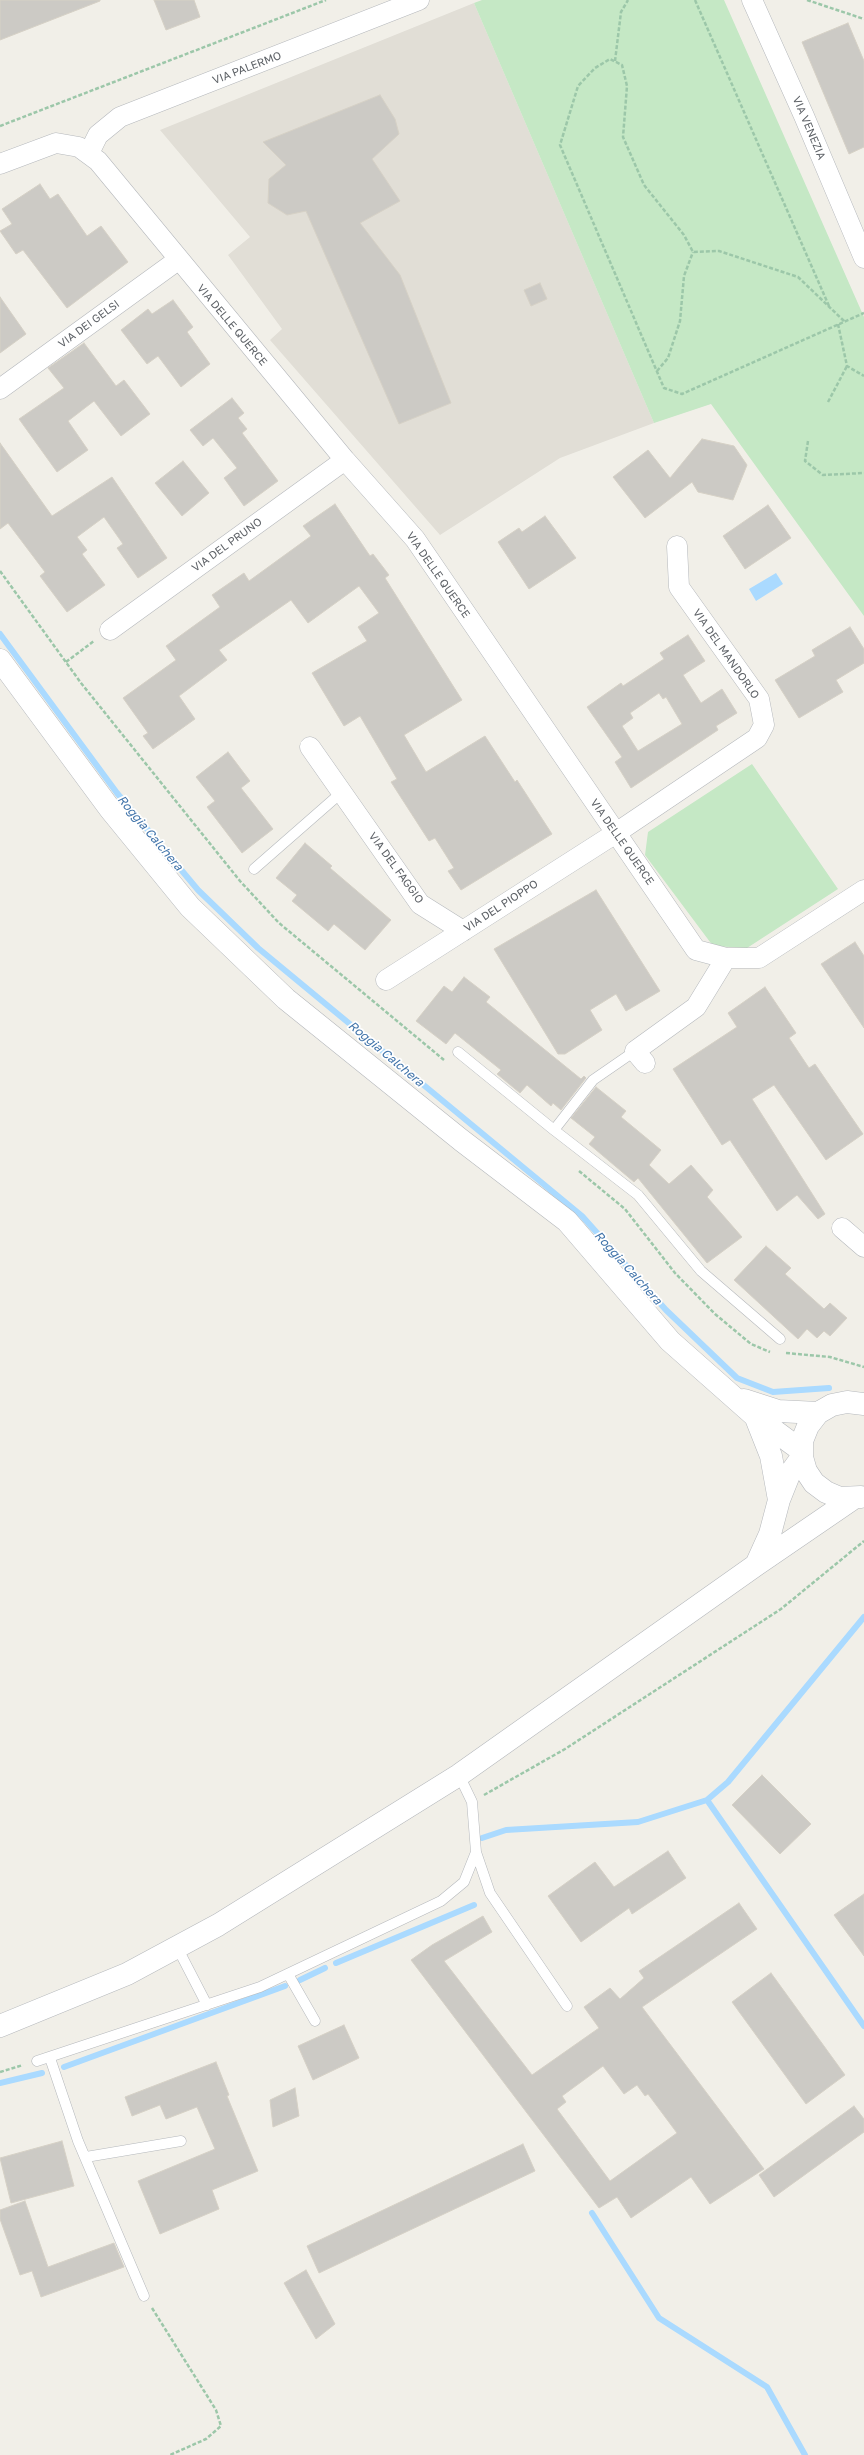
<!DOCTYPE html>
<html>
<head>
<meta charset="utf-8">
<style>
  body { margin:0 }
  canvas { display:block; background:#f1efe8 }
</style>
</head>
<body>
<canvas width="864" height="2455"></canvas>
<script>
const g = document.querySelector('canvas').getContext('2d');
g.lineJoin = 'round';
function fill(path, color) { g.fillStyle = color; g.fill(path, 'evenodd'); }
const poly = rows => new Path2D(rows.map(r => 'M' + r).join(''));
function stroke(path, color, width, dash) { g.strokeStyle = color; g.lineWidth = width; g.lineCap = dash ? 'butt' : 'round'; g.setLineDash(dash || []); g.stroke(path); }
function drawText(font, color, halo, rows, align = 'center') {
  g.font = font + ' "Golos Text",sans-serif'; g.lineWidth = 3.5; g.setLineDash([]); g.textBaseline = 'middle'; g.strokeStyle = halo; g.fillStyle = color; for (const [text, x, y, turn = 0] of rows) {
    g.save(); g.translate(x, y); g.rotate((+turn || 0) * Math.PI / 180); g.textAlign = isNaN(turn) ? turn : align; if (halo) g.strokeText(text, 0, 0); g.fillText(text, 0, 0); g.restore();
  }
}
fill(poly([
  [474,3,654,423,560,458,440,535,270,340,282,329,228,255,250,237,160,130]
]), '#e1ded6');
fill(poly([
  [482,0,724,0,864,317,864,616,711,404,654,423,474,3],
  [752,764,838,889,747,948,713,946,645,855,648,832]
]), '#c5e8c5');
fill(poly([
  [776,573,783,584,756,601,749,589]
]), '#aadaff');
stroke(poly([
  [0,634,117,793,198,890,258,948,582,1216,666,1310,737,1378,773,1392,829,1388],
  [707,1800,864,2026],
  [482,1838,506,1830,638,1822,707,1800,728,1782,864,1617],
  [336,1963,474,1905],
  [300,1980,325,1968],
  [64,2067,285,1986],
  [0,2083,42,2073],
  [592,2213,659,2318,767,2387,805,2455]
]), '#aadaff', 6);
const building = poly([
  [0,0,100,0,100,1,0,40,0,0],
  [154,0,194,0,200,17,166,30,154,0],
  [848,23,864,61,864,147,849,154,802,42,848,23],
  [380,95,395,119,399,134,372,159,400,201,360,223,400,275,451,403,399,424,306,211,287,215,268,203,269,179,286,165,263,142,380,95],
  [40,184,50,199,58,194,87,236,101,226,128,262,67,308,23,250,16,254,0,231,12,224,2,209,40,184],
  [540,283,547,299,531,306,524,290,540,283],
  [0,297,26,334,0,353,0,297],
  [173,300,193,327,187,332,210,364,181,387,158,356,147,364,121,330,148,309,152,314,173,300],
  [84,343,116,386,124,380,150,414,121,436,94,401,68,421,88,450,57,472,19,419,64,388,48,368,84,343],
  [232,398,244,413,238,418,247,429,242,433,278,481,244,506,224,478,237,468,213,438,203,446,190,430,232,398],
  [702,439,734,446,747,465,733,500,698,492,692,482,645,518,613,477,648,450,670,478,702,439],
  [0,443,52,516,112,477,167,558,138,578,117,548,123,544,104,517,77,537,87,550,82,554,105,585,67,612,40,576,45,572,8,523,0,529,0,443],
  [183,461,209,493,182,516,155,483,183,461],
  [335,504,370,556,373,554,389,575,385,578,462,700,404,735,426,772,485,736,515,782,517,780,552,834,461,890,448,871,454,868,435,838,429,841,391,782,397,779,360,716,344,726,312,673,367,641,358,627,379,613,359,586,308,623,291,600,219,650,227,660,179,696,195,719,153,749,143,736,148,733,123,698,176,660,166,646,220,607,212,595,244,573,249,581,311,536,303,526,335,504],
  [768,505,791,538,745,569,723,536,768,505],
  [545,516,576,558,529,589,498,542,519,528,522,532,545,516],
  [850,627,864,649,864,663,836,680,843,692,799,718,775,680,815,656,812,650,850,627],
  [688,635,705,661,683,675,701,703,722,689,737,713,716,726,718,730,631,788,615,762,622,757,587,707,621,683,623,686,664,659,660,653,688,635],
  [659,693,663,699,666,697,682,724,638,751,622,726,633,718,630,713,659,693],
  [228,752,250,781,241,788,273,829,242,853,207,807,215,801,196,777,228,752],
  [305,843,332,866,330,868,391,920,365,950,334,924,328,931,292,901,297,895,276,878,305,843],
  [596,890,660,991,626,1011,616,994,590,1010,602,1030,565,1054,558,1054,494,949,596,890],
  [855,942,864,956,864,1028,821,964,855,942],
  [464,977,490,997,486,1002,581,1079,584,1076,586,1078,561,1110,553,1103,551,1106,527,1085,520,1093,497,1074,501,1070,455,1033,446,1044,416,1021,444,986,452,992,464,977],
  [765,987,796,1033,789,1038,809,1068,815,1064,863,1134,826,1160,774,1085,752,1099,825,1214,818,1219,797,1195,777,1211,730,1140,722,1145,673,1069,737,1027,728,1013,765,987],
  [596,1087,626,1111,621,1117,661,1150,649,1165,669,1184,691,1165,713,1190,707,1197,742,1237,707,1263,638,1178,634,1182,589,1144,595,1137,571,1118,596,1087],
  [766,1246,791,1268,785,1274,824,1309,830,1303,847,1318,830,1336,824,1331,817,1338,807,1329,798,1339,734,1280,766,1246],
  [762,1775,811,1824,780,1854,732,1805,762,1775],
  [668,1851,686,1878,632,1914,629,1908,581,1942,548,1896,595,1862,614,1887,668,1851],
  [864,1894,864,1956,834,1915,864,1894],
  [739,1903,757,1929,642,2007,764,2169,710,2204,691,2177,631,2218,617,2197,599,2208,411,1960,432,1945,483,1916,492,1932,444,1961,532,2075,599,2028,584,2007,610,1988,620,1999,644,1978,639,1971,739,1903],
  [603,2066,624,2094,637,2085,645,2096,648,2094,677,2133,610,2181,557,2109,566,2102,562,2096,603,2066],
  [771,1973,845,2075,806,2104,732,2002,771,1973],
  [344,2025,359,2058,313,2080,298,2046,344,2025],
  [216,2062,229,2095,227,2096,258,2171,212,2190,219,2209,160,2234,138,2181,215,2149,197,2107,166,2119,160,2105,132,2116,125,2097,216,2062],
  [295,2088,299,2116,273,2127,270,2100,295,2088],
  [854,2106,864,2119,864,2132,774,2197,759,2175,854,2106],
  [62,2141,74,2186,11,2203,0,2158,62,2141],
  [523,2144,535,2171,319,2273,307,2246,523,2144],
  [25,2201,48,2267,114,2243,124,2267,41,2297,32,2271,20,2275,0,2219,0,2210,25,2201],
  [306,2270,335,2324,316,2339,284,2283,306,2270]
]);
fill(building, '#cccac5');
stroke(building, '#d6d1c6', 1);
const service = poly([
  [254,869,342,792],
  [458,1052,554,1130,593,1080,635,1051],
  [554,1130,638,1195,701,1271,780,1339],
  [459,1775,472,1802,476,1852,490,1893,567,2006],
  [177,1947,207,2005],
  [288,1974,315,2021],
  [50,2058,78,2141,144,2296],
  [37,2061,260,1987,441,1901,464,1882,476,1852],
  [86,2157,181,2141]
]);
const minor = poly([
  [752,0,804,116,864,258],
  [89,153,98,135,120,117,419,0],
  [0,164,56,143,79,147,98,161,345,460,415,539,696,950,726,958,759,958,864,890],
  [0,389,178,260],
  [110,630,345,460],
  [310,747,420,904,463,931],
  [386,980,616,833,757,738,764,725,759,699,679,587,677,546],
  [645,1063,635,1051,696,1007,726,958],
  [842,1228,864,1247]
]);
const tertiary = poly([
  [0,660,110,809,190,907,286,999,461,1140,567,1221,670,1341,756,1417,802,1451],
  [744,1400,778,1411,818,1413],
  [756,1418,771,1456,779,1500],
  [861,1497,840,1498,826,1492,814,1483,806,1471,802,1457,802,1441,808,1426,818,1413,832,1405,847,1402,864,1404],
  [756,1565,770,1534,779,1500,789,1475,802,1457],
  [0,2026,127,1974,218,1925,459,1775,756,1565,854,1498]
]);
stroke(service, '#b5b8bc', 11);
stroke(minor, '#b5b8bc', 21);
stroke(tertiary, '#b5b8bc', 23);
stroke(poly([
  [695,0,829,306],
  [807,0,864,19],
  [615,61,621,12,628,0],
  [0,126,326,0],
  [844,321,798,277,719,251,693,252,684,235,644,185,623,137,627,86,622,65,610,59,595,68,578,86,560,145,664,388,682,394,864,313],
  [838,324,847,366,864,376],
  [657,371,668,358,680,321,684,276,693,252],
  [828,402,847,366],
  [808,441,805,461,823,475,864,473],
  [0,571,81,683,240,881,279,923,444,1060],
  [66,662,94,641],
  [579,1171,625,1209,675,1273,715,1314,751,1344,770,1352],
  [786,1353,830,1357,864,1367],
  [484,1795,565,1749,781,1609,864,1541],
  [0,2072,23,2065],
  [152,2308,216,2410,221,2426,206,2439,170,2455]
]), '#9cc7a9', 2.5, [4, 2]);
stroke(service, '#fff', 10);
stroke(minor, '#fff', 20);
stroke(tertiary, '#fff', 22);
drawText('11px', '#5f6368', '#fff', [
  ["VIA PALERMO",247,68,-21],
  ["VIA VENEZIA",809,128,67],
  ["VIA DEI GELSI",89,324,-36],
  ["VIA DELLE QUERCE",232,325,50],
  ["VIA DEL PRUNO",227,545,-36],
  ["VIA DELLE QUERCE",438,575,55],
  ["VIA DEL MANDORLO",726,654,55],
  ["VIA DELLE QUERCE",622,842,55],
  ["VIA DEL FAGGIO",396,868,54],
  ["VIA DEL PIOPPO",501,906,-33]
]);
drawText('italic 12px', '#4174aa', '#fff', [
  ["Roggia Calchera",150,833,50],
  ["Roggia Calchera",386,1054,40],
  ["Roggia Calchera",628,1268,48]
]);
</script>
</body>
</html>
